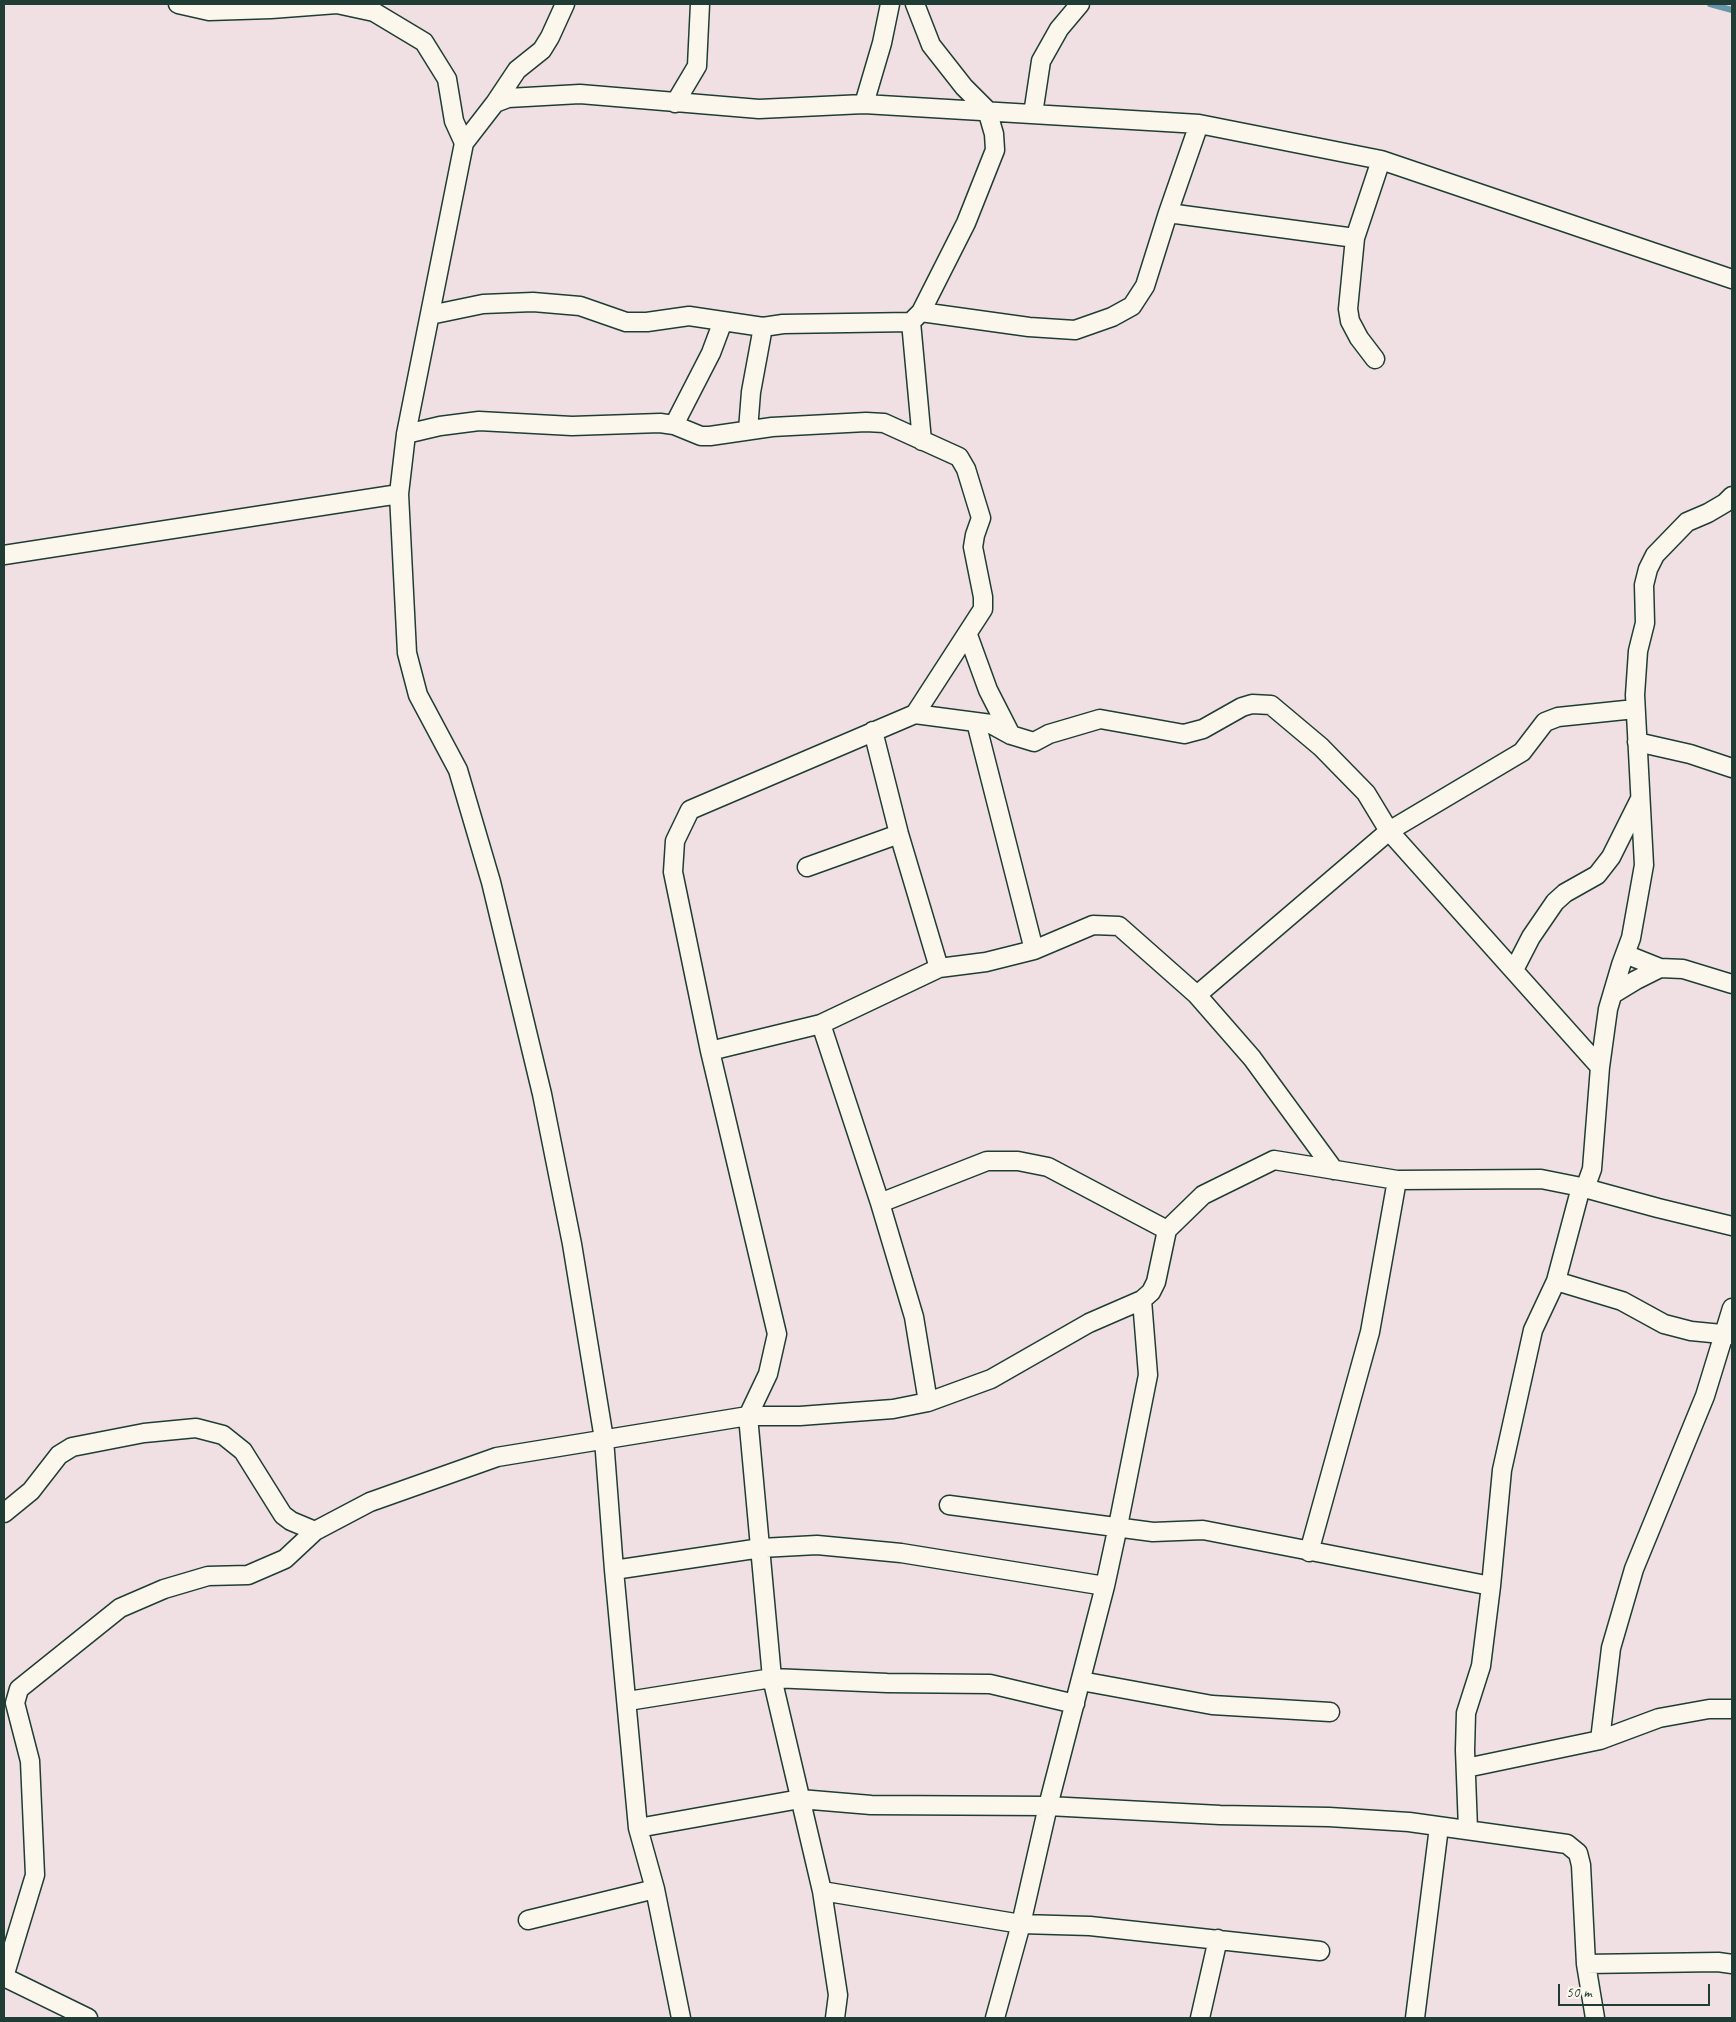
<!DOCTYPE html>
<html>
<head>
<meta charset="utf-8">
<style>
  body { margin:0 }
  #map { position:relative; width:1736px; height:2022px; overflow:hidden; background:#f0e0e3; font-family:Caveat,sans-serif }
  canvas { display:block }
  .frame { position:absolute; inset:0; border:5px solid #1f3d34; pointer-events:none }
  .scale { position:absolute; left:1558px; top:1984px; width:152px; height:22px; box-sizing:border-box; border:2px solid #1f3d34; border-top:0; padding-left:6px; font-size:15px; line-height:18px; white-space:nowrap; color:#1f3d34; -webkit-text-stroke:4px #fbf7ec; paint-order:stroke }
</style>
</head>
<body>
<div id="map">
<canvas width="1736" height="2022"></canvas>
<div class="frame"></div>
<div class="scale">50 m</div>
</div>
<script>
const g = document.querySelector('canvas').getContext('2d');
g.lineJoin = 'round';
const poly = rows => new Path2D(rows.map(r => 'M' + r).join(''));
function stroke(path, color, width, dash) { g.strokeStyle = color; g.lineWidth = width; g.lineCap = dash ? 'butt' : 'round'; g.setLineDash(dash || []); g.stroke(path); }
stroke(poly([
  [1710,4,1732,10]
]), '#6796a9', 6);
const street = poly([
  [178,4,209,11,271,9,337,4],
  [337,4,374,12,424,42,447,79,454,121,464,143],
  [915,4,931,45,964,87,987,110,994,134,995,150,966,223,921,312,911,322,922,441],
  [495,103,517,70,542,50,550,37,565,4],
  [675,103,697,66,700,4],
  [864,104,882,43,890,4],
  [1033,114,1041,61,1059,29,1080,4],
  [1168,213,1355,238],
  [921,312,1029,327,1075,330,1112,317,1132,306,1145,286,1168,213,1199,124],
  [430,315,483,304,533,302,580,306,626,322,647,322,689,316,763,327,783,324,911,322],
  [1375,359,1359,338,1350,321,1348,309,1355,238,1381,160],
  [674,425,711,353,723,321],
  [748,430,751,392,763,327],
  [406,434,440,426,479,421,572,426,660,423,674,425,701,436,710,436,772,427,866,422,884,423,959,457,966,469,981,518,975,535,973,547,983,597,983,609,915,714],
  [4,555,399,494],
  [968,635,988,690,1011,735],
  [976,722,1034,950],
  [873,731,899,834,939,968],
  [1637,742,1690,754,1732,768],
  [807,867,899,834],
  [1625,954,1660,968,1683,969,1732,984],
  [1514,970,1531,937,1555,902,1565,893,1597,875,1611,857,1640,799],
  [1613,994,1636,980,1660,968],
  [1197,995,1389,831,1522,752,1545,722,1558,717,1635,709],
  [821,1024,880,1203,914,1317,928,1402],
  [710,1051,821,1024,939,968,986,962,1034,950,1093,925,1119,926,1197,995,1252,1058,1334,1170],
  [880,1203,987,1161,1018,1161,1048,1167,1167,1230],
  [1556,1281,1622,1301,1664,1324,1691,1331,1732,1335],
  [949,1505,1153,1532,1203,1530,1491,1586],
  [4,1513,31,1491,59,1455,72,1447,144,1433,196,1428,223,1435,243,1451,283,1515,291,1521,315,1531],
  [1309,1552,1370,1332,1397,1180],
  [614,1570,761,1548,817,1545,901,1553,1105,1586],
  [1081,1681,1212,1705,1330,1712],
  [628,1701,772,1678,887,1683,990,1684,1075,1704],
  [1600,1740,1611,1648,1634,1569,1705,1396,1732,1308],
  [1466,1768,1600,1740,1659,1718,1709,1709,1732,1709],
  [638,1828,800,1799,871,1805,1048,1806,1220,1815,1329,1817,1409,1822,1567,1844,1578,1853,1581,1865,1586,1964,1595,2018],
  [1468,1829,1465,1750,1466,1713,1481,1666,1491,1586,1502,1470,1533,1330,1556,1281,1581,1187,1587,1183,1592,1169,1600,1067,1608,1009,1621,965,1631,938,1644,865,1635,695,1638,651,1645,623,1644,585,1648,569,1655,555,1687,522,1708,513,1725,503,1732,496],
  [822,1891,1021,1924,1090,1926,1320,1951],
  [528,1920,655,1889],
  [1586,1964,1718,1962,1732,1964],
  [4,1977,35,1875,30,1761,15,1703,19,1689,120,1608,164,1589,208,1576,248,1575,285,1559,315,1531,370,1502,497,1457,748,1416,800,1416,893,1409,928,1402,991,1379,1089,1323,1142,1300,1151,1292,1156,1282,1167,1230,1203,1195,1274,1160,1397,1180,1541,1179,1581,1187,1658,1208,1732,1226],
  [4,1977,88,2018],
  [681,2018,655,1889,638,1828,614,1570,604,1439,572,1244,542,1094,491,882,458,770,418,695,407,653,399,494,406,434,464,143,495,103,508,98,580,94,759,109,864,104,1199,124,1381,160,1732,279],
  [835,2018,838,1995,822,1891,772,1678,748,1416,768,1374,777,1334,710,1051,673,872,675,841,690,810,915,714,991,724,1011,735,1034,742,1049,734,1100,719,1184,734,1203,729,1242,707,1252,704,1271,705,1321,747,1366,793,1389,831,1600,1067],
  [995,2018,1021,1924,1048,1806,1105,1586,1118,1526,1148,1375,1142,1300],
  [1200,2018,1218,1939],
  [1415,2018,1439,1827]
]);
stroke(street, '#1f3d34', 21);
stroke(street, '#fbf7ec', 18);
</script>
</body>
</html>
